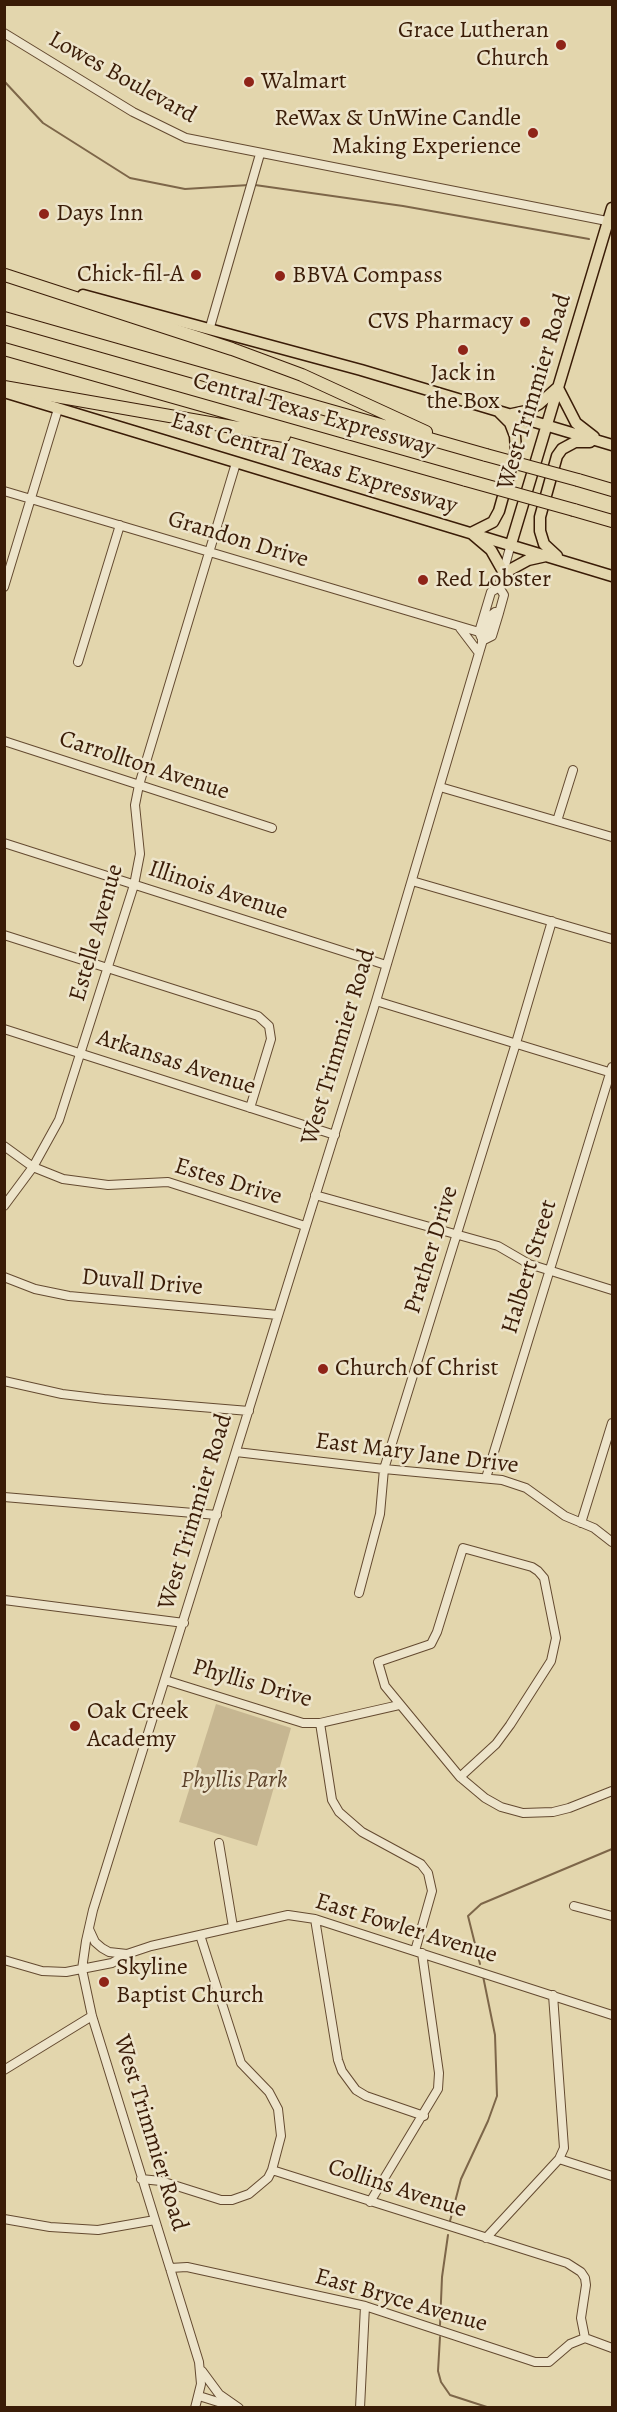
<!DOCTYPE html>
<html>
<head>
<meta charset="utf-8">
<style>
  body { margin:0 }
  #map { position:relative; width:617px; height:2412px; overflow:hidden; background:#e3d6ad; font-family:Alegreya,serif }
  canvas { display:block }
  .frame { position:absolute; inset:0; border:6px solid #3a1c07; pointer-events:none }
</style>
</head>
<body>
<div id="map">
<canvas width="617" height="2412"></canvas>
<div class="frame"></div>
</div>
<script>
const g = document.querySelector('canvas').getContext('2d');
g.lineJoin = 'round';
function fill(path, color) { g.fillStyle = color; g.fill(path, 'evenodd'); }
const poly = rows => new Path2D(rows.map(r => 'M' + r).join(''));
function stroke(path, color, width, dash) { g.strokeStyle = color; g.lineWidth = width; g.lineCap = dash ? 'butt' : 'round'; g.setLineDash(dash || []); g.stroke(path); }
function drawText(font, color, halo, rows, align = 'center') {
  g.font = font + ' Alegreya,serif'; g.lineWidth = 5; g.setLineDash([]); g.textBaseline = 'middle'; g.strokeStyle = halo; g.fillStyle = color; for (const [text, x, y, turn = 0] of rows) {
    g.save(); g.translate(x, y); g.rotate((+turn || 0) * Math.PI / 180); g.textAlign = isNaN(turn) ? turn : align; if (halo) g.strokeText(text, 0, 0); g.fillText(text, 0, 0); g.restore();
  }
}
fill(poly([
  [216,1704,291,1728,257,1846,179,1822]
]), '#c6b691');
stroke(poly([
  [4,81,43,123,130,178,185,189,249,185],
  [255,185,403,206,589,239],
  [480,1964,468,1916,481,1904,612,1849],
  [450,2221,461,2179,488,2121,497,2096,495,2035,483,1976],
  [440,2325,442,2277,448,2235],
  [440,2337,438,2371,441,2382,450,2395,490,2408]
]), '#7d6649', 2);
const minor = poly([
  [4,33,133,112,186,138,612,222],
  [210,327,260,154],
  [4,491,479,632],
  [4,587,58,409],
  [460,628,479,653],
  [481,637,479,632,491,592,499,587,511,544],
  [482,641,492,636,499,613,504,595,499,587],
  [78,662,120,525],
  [4,741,272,828],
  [440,787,612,837],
  [557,821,573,770],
  [4,843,386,965],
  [412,881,612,939],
  [4,935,258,1016,269,1026,271,1039,250,1108],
  [376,1001,612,1073],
  [4,1029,335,1135],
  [4,1146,33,1167,63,1179,108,1185,168,1182,305,1226],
  [315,1195,498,1246,529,1264,612,1290],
  [4,1206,33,1167,59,1120,134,885,140,854,135,805,139,785,236,463],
  [4,1277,35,1289,69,1296,278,1315],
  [4,1381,62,1394,104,1399,249,1411],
  [236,1452,384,1469,502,1480,526,1488,565,1516,594,1528,612,1542],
  [486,1478,612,1067],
  [4,1497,217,1515],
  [581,1523,612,1423],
  [359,1593,380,1514,384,1469,516,1043,552,921],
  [4,1600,184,1623],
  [165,1680,303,1723,320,1723,399,1705],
  [320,1723,332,1800,339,1812,362,1832,421,1864,428,1873,432,1891,415,1951],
  [460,1777,496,1744,510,1725,551,1661,556,1638,544,1578,538,1571,532,1567,463,1548,437,1632,431,1644,378,1662,385,1686,460,1777,485,1798,501,1807,523,1813,553,1812,569,1808,612,1791],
  [219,1843,233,1927],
  [574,1906,612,1916],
  [315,1919,338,2060,342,2071,356,2090,366,2096,424,2116],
  [89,1929,95,1942,102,1948,109,1952,127,1954],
  [200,1935,241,2063,269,2092,278,2109,281,2136,272,2170],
  [4,1960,42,1971,66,1972,112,1963,127,1954,151,1946,288,1915,315,1919,612,2015],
  [4,2070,92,2016],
  [559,2159,612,2176],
  [141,2179,161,2181,221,2200,232,2200,249,2194,268,2178,272,2170,567,2263,581,2272,585,2278,586,2285,581,2318,585,2338],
  [370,2202,438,2089,439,2073,422,1953],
  [4,2219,50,2227,98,2230,155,2220],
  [486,2238,559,2159,564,2148,553,1995],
  [170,2268,187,2267,365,2306,535,2362,549,2362,570,2344,585,2338,612,2348],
  [202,2371,219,2394,239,2408],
  [199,2396,231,2406],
  [195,2408,201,2384,199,2362,92,2016,82,1969,86,1941,93,1910,376,1001,490,616,495,612,499,613],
  [360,2408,365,2306]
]);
const major = poly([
  [83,295,361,370,612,445],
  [558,388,576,423,594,437],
  [4,392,612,576],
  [499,412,510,423,515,436,516,450,499,511,493,522,471,533,491,550,504,573,528,560,546,556],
  [512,414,526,411,539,404,557,388],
  [511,544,612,208],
  [557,556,544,544,540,531,540,517,557,456,562,449,575,442,590,442]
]);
const highway = poly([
  [5,275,232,349,302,375,426,432],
  [4,318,486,455],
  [4,349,466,480],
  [4,387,284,436],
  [578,480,612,490],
  [574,510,612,521]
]);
stroke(minor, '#644a30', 10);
stroke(major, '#3a1c07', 13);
stroke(highway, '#3a1c07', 14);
stroke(minor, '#ede4ca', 8);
stroke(major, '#e3d6ad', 10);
stroke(highway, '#e3d6ad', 12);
const highwayBridge = poly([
  [486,455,578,480],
  [466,480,574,510]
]);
stroke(highwayBridge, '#3a1c07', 14, []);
stroke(highwayBridge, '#e3d6ad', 12);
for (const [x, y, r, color] of [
  [561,45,6,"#8f2418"],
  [249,82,6,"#8f2418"],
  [533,133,6,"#8f2418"],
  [44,214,6,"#8f2418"],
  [196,275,6,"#8f2418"],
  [280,276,6,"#8f2418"],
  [525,322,6,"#8f2418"],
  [463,350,6,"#8f2418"],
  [423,580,6,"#8f2418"],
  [323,1369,6,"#8f2418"],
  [75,1726,6,"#8f2418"],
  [104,1982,6,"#8f2418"]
]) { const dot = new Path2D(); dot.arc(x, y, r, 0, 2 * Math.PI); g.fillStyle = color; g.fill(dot); stroke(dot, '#ede4ca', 2); }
drawText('24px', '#3a1c07', '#ede4ca', [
  ["Grace Lutheran",549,31,"right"],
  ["Church",549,59,"right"],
  ["Walmart",261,82],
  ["ReWax & UnWine Candle",521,119,"right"],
  ["Making Experience",521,147,"right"],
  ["Days Inn",56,214],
  ["Chick-fil-A",184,275,"right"],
  ["BBVA Compass",292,276],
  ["CVS Pharmacy",513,322,"right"],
  ["Jack in",463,374,"center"],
  ["the Box",463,402,"center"],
  ["Red Lobster",435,580],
  ["Church of Christ",335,1369],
  ["Oak Creek",87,1712],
  ["Academy",87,1740],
  ["Skyline",116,1968],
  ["Baptist Church",116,1996]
], 'left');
drawText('24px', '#3a1c07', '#ede4ca', [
  ["Lowes Boulevard",122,78,29],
  ["West Trimmier Road",535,392,-73],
  ["Central Texas Expressway",314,415,16],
  ["East Central Texas Expressway",314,464,17],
  ["Grandon Drive",238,540,17],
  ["Carrollton Avenue",144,766,18],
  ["Illinois Avenue",218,891,18],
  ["Estelle Avenue",97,933,-74],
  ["West Trimmier Road",339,1047,-73],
  ["Arkansas Avenue",176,1063,18],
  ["Estes Drive",228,1182,17],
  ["Prather Drive",432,1250,-73],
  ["Halbert Street",530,1267,-73],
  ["Duvall Drive",142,1283,5],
  ["East Mary Jane Drive",417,1454,7],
  ["West Trimmier Road",196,1512,-73],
  ["Phyllis Drive",252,1684,16],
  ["East Fowler Avenue",406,1929,17],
  ["West Trimmier Road",150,2133,73],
  ["Collins Avenue",397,2189,18],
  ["East Bryce Avenue",401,2301,16]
]);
drawText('italic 24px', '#5d422a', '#ede4ca', [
  ["Phyllis Park",234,1781]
]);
</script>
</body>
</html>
